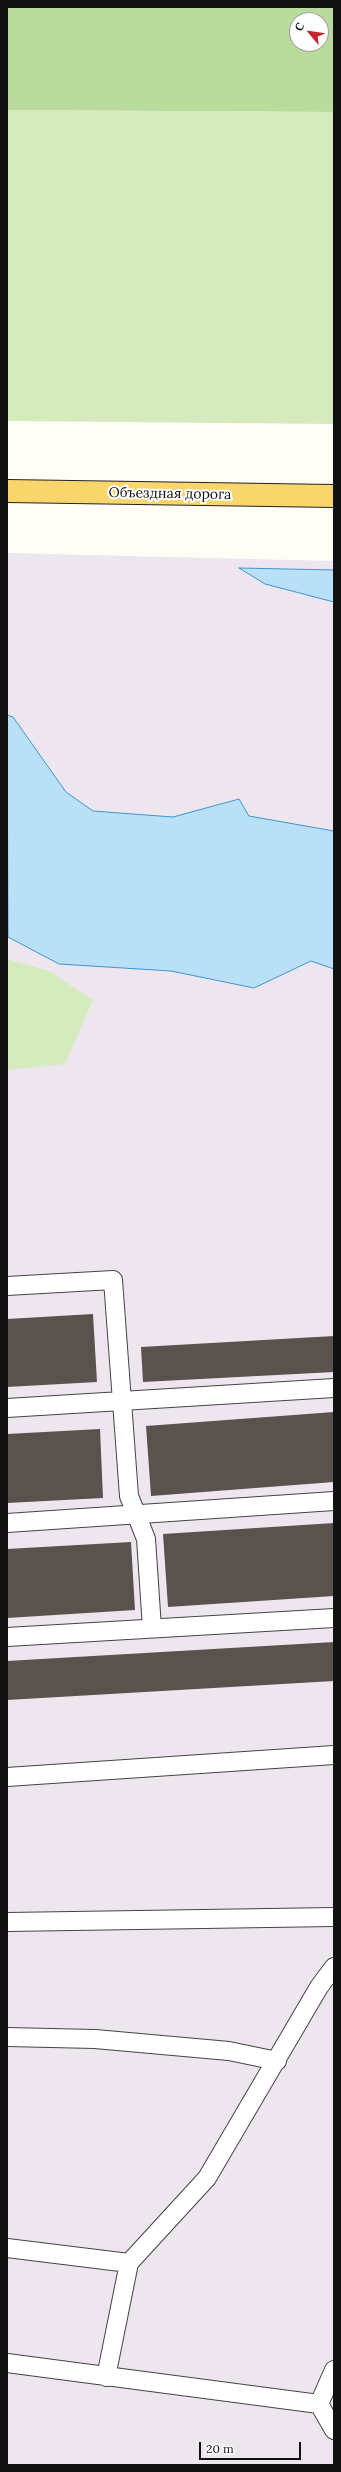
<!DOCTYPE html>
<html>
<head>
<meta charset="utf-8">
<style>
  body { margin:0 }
  #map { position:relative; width:341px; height:2472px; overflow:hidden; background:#fffdf5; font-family:Lora,serif }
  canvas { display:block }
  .frame { position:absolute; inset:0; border:8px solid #111; pointer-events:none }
  .north { position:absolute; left:289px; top:12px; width:40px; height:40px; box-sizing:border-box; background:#fff; border:1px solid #a0a0a0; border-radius:50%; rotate:299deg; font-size:11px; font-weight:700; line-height:16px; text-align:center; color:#111 }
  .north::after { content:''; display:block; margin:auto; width:14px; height:18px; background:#c4262e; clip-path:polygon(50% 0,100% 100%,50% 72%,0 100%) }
  .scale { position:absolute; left:199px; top:2442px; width:102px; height:18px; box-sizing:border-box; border:2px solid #111; border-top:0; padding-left:5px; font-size:12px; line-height:14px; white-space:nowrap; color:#111; -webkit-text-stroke:3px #fff; paint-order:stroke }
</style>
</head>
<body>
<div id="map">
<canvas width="341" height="2472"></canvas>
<div class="frame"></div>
<div class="north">С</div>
<div class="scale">20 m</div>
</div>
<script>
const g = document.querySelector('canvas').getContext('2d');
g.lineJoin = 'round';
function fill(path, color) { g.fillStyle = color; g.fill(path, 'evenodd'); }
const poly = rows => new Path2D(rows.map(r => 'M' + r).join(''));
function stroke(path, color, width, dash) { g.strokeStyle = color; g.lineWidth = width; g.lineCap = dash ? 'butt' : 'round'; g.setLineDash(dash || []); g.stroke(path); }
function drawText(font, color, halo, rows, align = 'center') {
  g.font = font + ' Lora,serif'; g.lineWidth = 4; g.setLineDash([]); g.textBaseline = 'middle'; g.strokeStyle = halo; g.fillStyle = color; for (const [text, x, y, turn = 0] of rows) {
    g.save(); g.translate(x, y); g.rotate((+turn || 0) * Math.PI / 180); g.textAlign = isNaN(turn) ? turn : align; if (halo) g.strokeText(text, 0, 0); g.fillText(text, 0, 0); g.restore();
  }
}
fill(poly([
  [7,553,334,561,334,2465,7,2465]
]), '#eee6ef');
fill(poly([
  [7,110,334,112,334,424,7,421],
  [7,959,49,971,93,1000,65,1064,7,1070]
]), '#d5ebbd');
fill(poly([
  [7,7,334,7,334,112,7,110],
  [297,20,321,20,321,44,297,44]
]), '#b9dc9c');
const water = poly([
  [239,568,334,570,334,602,265,584,239,568],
  [7,715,13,717,66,792,93,811,173,817,239,799,249,816,334,831,334,969,311,961,254,988,171,971,59,964,8,937,7,715]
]);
fill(water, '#b9e0f7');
stroke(water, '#3f96cf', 1);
fill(poly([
  [93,1314,97,1382,7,1387,7,1319],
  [334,1336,334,1372,143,1382,141,1347],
  [334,1412,334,1482,151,1496,146,1426],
  [100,1429,103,1498,7,1503,7,1434],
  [334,1523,334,1596,168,1607,163,1534],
  [131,1542,135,1610,7,1618,7,1549],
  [334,1642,334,1681,7,1700,7,1661]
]), '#5a524d');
const service = poly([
  [7,1286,113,1280,129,1496,146,1539,152,1628],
  [7,1408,334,1388],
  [7,1523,334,1501],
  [7,1637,334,1618],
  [7,1777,334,1755],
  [7,1922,334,1917],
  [7,2037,95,2039,229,2051,277,2061],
  [7,2248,129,2263],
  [7,2363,319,2404,334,2370],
  [106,2377,129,2263,207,2178,319,1987,334,1967],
  [319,2404,334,2430]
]);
const primary = poly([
  [7,491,334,496]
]);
stroke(service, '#444', 20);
stroke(primary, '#222', 24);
stroke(service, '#fff', 18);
stroke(primary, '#f9d66b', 22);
drawText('14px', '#111', '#fff', [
  ["Объездная дорога",170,494,1]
]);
</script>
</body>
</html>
